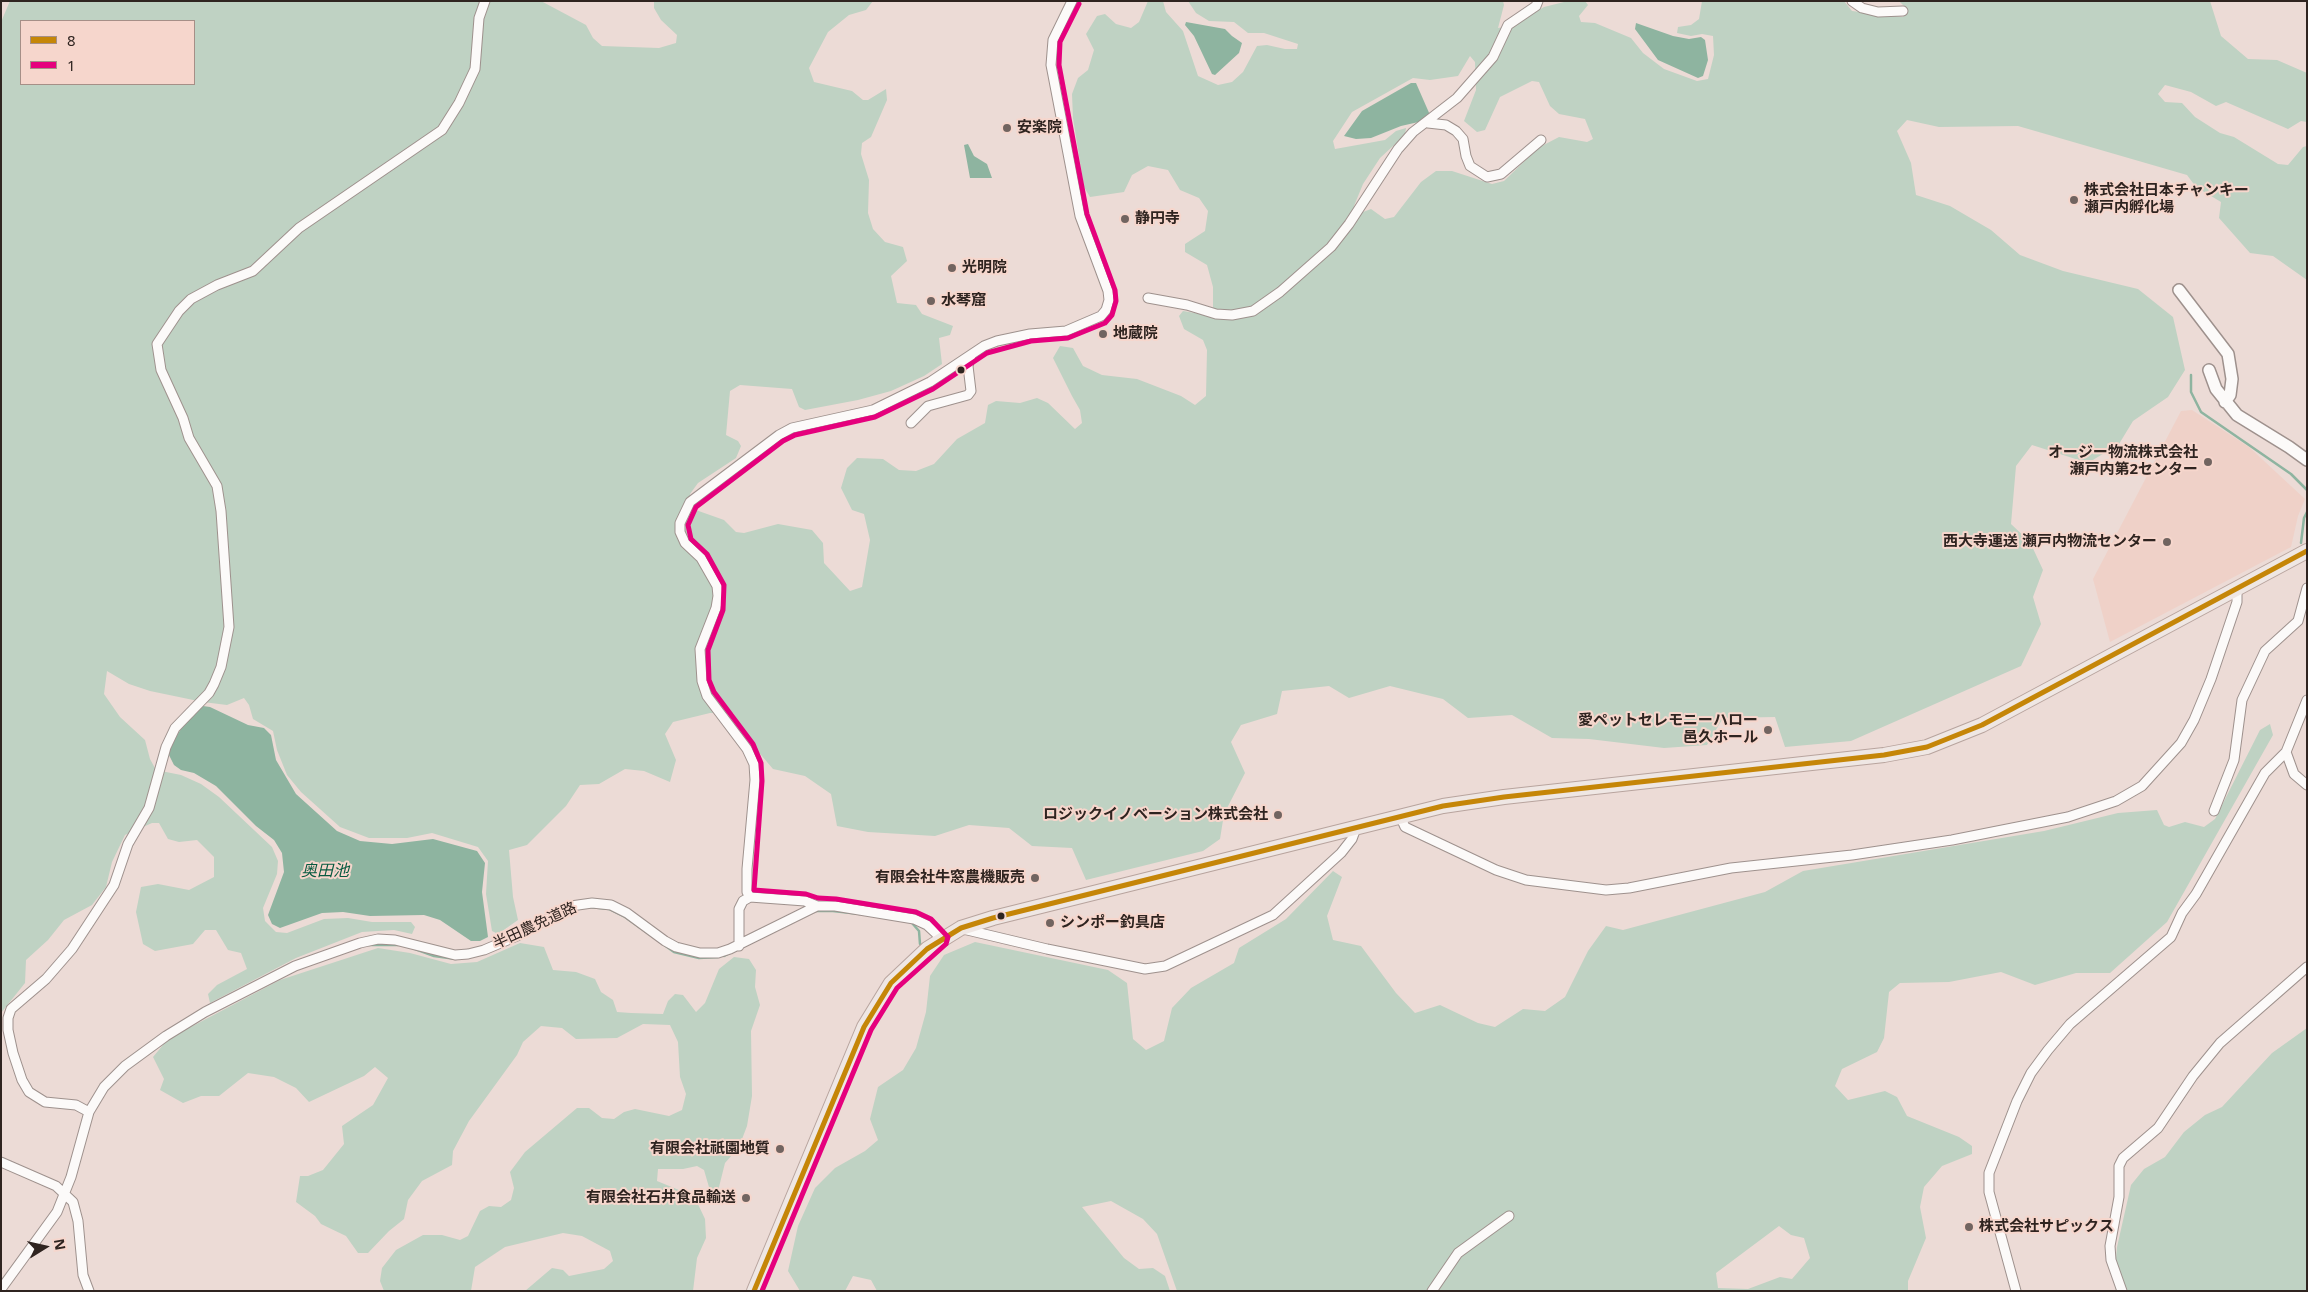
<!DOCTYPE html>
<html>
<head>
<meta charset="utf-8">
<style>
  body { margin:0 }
  #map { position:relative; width:2308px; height:1292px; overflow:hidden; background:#ecdbd6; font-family:"Noto Sans",sans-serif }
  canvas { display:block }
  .frame { position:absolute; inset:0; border:2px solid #2f2420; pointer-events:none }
  .legend { position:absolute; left:20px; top:20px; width:175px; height:65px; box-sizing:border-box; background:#f6d6cc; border:1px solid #a68f87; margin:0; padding:6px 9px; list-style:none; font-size:15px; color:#2f2420 }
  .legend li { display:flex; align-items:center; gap:10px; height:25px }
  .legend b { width:25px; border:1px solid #a68f87 }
  .north { position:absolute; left:20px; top:1222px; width:50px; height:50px; -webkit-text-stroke:4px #f6d6cc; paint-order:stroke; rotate:80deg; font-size:14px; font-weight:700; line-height:20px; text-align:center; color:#2f2420 }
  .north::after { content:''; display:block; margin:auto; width:18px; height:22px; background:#2f2420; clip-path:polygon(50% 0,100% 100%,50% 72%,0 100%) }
</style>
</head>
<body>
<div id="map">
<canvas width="2308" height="1292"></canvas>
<div class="frame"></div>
<ul class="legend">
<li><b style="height:6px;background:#c58608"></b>8</li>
<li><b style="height:6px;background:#e5007d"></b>1</li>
</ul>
<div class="north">N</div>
</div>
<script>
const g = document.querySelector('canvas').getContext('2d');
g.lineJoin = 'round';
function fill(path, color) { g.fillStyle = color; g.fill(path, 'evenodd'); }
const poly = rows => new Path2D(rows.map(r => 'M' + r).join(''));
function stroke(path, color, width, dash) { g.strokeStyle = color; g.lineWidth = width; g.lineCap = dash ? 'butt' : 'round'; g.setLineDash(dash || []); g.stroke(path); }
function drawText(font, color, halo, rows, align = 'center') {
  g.font = font + ' "Noto Sans","Noto Sans JP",sans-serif'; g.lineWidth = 4; g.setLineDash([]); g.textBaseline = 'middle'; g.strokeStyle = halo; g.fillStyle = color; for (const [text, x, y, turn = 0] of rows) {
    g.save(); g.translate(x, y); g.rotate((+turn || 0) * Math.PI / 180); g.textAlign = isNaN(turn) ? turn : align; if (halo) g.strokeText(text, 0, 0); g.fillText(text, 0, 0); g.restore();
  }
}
fill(poly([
  [2192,410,2249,447,2305,499,2298,516,2291,547,2110,642,2093,579,2181,411]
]), '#efd1c8');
fill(poly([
  [10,1,541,1,586,25,593,38,602,46,659,48,676,43,677,35,661,20,654,8,654,1,873,1,866,10,849,15,828,32,809,68,814,82,852,91,863,100,868,100,886,89,887,100,871,137,862,143,861,154,869,180,868,213,873,229,885,242,903,247,907,261,891,276,897,303,916,305,922,314,953,326,950,335,939,338,942,364,924,376,891,391,858,400,805,410,799,407,792,389,740,385,730,391,726,435,738,441,741,446,736,458,698,483,690,494,693,509,724,520,736,532,744,533,778,524,812,530,823,543,824,563,850,591,862,587,870,540,864,514,852,510,841,488,847,468,857,458,883,459,899,470,916,471,934,464,957,439,985,423,988,405,996,401,1020,403,1037,398,1048,403,1075,429,1082,423,1080,410,1072,396,1053,358,1060,346,1073,348,1083,366,1102,375,1137,379,1181,396,1195,405,1206,396,1207,350,1203,340,1184,329,1179,316,1183,311,1207,315,1213,307,1213,287,1207,265,1185,252,1185,244,1205,231,1208,211,1199,198,1180,190,1168,170,1148,166,1132,175,1124,192,1090,197,1084,187,1073,118,1072,94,1078,78,1088,70,1094,50,1086,34,1097,16,1105,14,1116,24,1131,28,1139,22,1148,1,1163,1,1166,12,1183,31,1198,76,1218,85,1232,82,1243,72,1257,46,1267,45,1285,49,1297,49,1298,44,1264,33,1248,33,1234,22,1209,21,1196,13,1188,1,1503,1,1504,5,1498,28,1511,26,1544,7,1568,1,1585,1,1588,5,1579,16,1581,22,1595,23,1631,38,1643,53,1664,69,1697,81,1708,79,1714,55,1713,36,1702,34,1691,36,1677,33,1678,27,1691,25,1699,19,1702,1,1844,1,1852,11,1903,17,1906,8,1899,1,2210,1,2221,36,2248,59,2277,60,2307,73,2307,122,2301,121,2288,129,2226,102,2216,106,2191,92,2165,85,2158,94,2165,102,2182,103,2195,117,2220,133,2234,137,2278,164,2288,165,2303,147,2307,146,2307,280,2273,256,2250,253,2219,218,2221,202,2196,187,2187,175,2018,126,1939,127,1907,120,1897,131,1911,163,1916,195,1950,206,1991,230,2020,255,2063,271,2138,289,2173,317,2185,370,2168,397,2133,421,2119,444,2088,463,2032,445,2016,466,2011,524,2030,542,2043,570,2033,597,2041,624,2021,666,1851,741,1785,747,1775,717,1723,718,1707,745,1664,748,1589,739,1552,738,1512,715,1468,718,1443,699,1390,686,1349,698,1329,686,1282,691,1277,714,1241,725,1231,742,1245,773,1224,814,1220,839,1203,851,1086,880,1072,848,1032,846,1009,828,969,825,935,836,868,832,837,826,831,794,805,776,773,769,756,749,733,713,710,713,673,722,665,734,676,760,670,782,644,771,625,769,599,784,580,785,566,806,527,845,509,850,513,897,518,920,498,934,492,931,486,894,488,861,478,847,432,833,407,838,369,838,340,827,301,792,287,775,277,750,273,731,253,719,249,705,244,698,227,705,203,702,150,691,129,684,107,671,104,694,120,717,145,740,150,759,156,770,181,775,201,784,219,797,272,847,278,861,277,874,263,908,265,921,276,932,287,933,324,919,348,918,372,922,411,922,415,927,412,934,394,930,362,932,296,958,210,1003,208,994,217,985,247,969,241,953,228,950,216,930,205,930,193,944,155,951,143,944,136,912,141,887,158,884,189,890,214,877,214,857,197,840,179,842,168,839,159,823,152,823,125,835,112,862,106,887,92,905,64,920,48,940,26,960,25,983,1,1013,1,22],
  [21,21,194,21,194,84,21,84],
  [1470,56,1475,62,1476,90,1464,121,1477,132,1485,130,1500,97,1532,81,1539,82,1550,106,1559,114,1585,119,1593,139,1587,142,1559,137,1538,148,1504,181,1492,184,1452,171,1436,171,1421,182,1394,217,1385,219,1371,209,1363,212,1354,206,1363,184,1380,158,1405,135,1406,128,1396,131,1385,140,1335,149,1333,141,1352,112,1413,78,1430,80,1458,76],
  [2270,724,2273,735,2167,922,2110,973,2076,973,2035,985,2001,972,1949,982,1900,983,1889,992,1884,1038,1877,1052,1842,1069,1835,1086,1848,1100,1885,1091,1897,1097,1907,1116,1959,1137,1972,1146,1972,1154,1942,1166,1924,1187,1920,1207,1926,1238,1908,1281,1908,1291,1177,1291,1157,1234,1143,1219,1111,1201,1082,1207,1124,1258,1139,1269,1153,1268,1165,1276,1170,1291,877,1291,871,1280,853,1276,845,1291,800,1291,788,1271,798,1226,815,1188,835,1168,865,1151,878,1140,870,1119,878,1087,903,1070,916,1048,926,1012,930,976,944,955,975,942,1108,970,1127,983,1133,1039,1146,1050,1164,1041,1172,1008,1191,988,1234,963,1239,948,1286,919,1333,871,1342,877,1327,916,1333,940,1361,946,1396,993,1415,1013,1440,1005,1478,1023,1495,1027,1523,1009,1545,1011,1565,997,1588,951,1606,926,1623,930,1765,892,1803,871,2044,831,2118,813,2157,810,2164,825,2169,827,2185,822,2204,827,2215,819,2260,730],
  [1779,1226,1791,1235,1804,1238,1810,1258,1792,1279,1780,1277,1748,1289,1718,1288,1716,1273],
  [520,943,544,947,553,970,576,972,595,979,601,992,613,1000,617,1012,631,1013,663,1014,668,1001,675,994,683,995,696,1012,705,1003,719,969,734,957,749,959,756,970,755,987,760,1005,751,1031,752,1096,747,1126,739,1147,725,1163,717,1195,711,1194,704,1170,697,1166,683,1169,658,1169,657,1181,679,1190,696,1200,705,1219,706,1238,697,1258,693,1291,525,1291,552,1268,563,1270,569,1276,604,1269,613,1261,610,1251,582,1236,563,1233,505,1247,475,1267,471,1291,384,1291,380,1281,382,1268,396,1250,423,1235,442,1235,460,1240,468,1236,480,1211,489,1206,501,1207,511,1200,514,1188,510,1172,525,1152,577,1108,589,1108,602,1118,614,1119,624,1112,635,1109,669,1116,682,1110,686,1094,680,1077,678,1042,670,1025,643,1024,617,1038,576,1039,562,1028,541,1026,523,1042,517,1055,469,1121,453,1151,452,1165,422,1181,408,1200,404,1219,389,1231,368,1253,358,1253,346,1236,321,1224,315,1216,296,1202,300,1176,308,1176,323,1170,344,1144,342,1126,373,1105,388,1078,375,1067,364,1076,309,1102,296,1088,274,1077,248,1073,219,1096,201,1096,183,1103,160,1090,164,1079,153,1057,168,1039,280,980,378,948,410,953,451,964,477,962],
  [2307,1028,2307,1291,2116,1291,2114,1280,2117,1247,2131,1185,2144,1169,2165,1157,2184,1132,2205,1115,2222,1107,2272,1053]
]), '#bfd2c3');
fill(poly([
  [1186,22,1225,29,1232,36,1242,43,1239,53,1215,75,1212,74,1194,36,1185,25],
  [1636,23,1673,36,1689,39,1701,37,1705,40,1708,60,1703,76,1698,78,1658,60,1635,29],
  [1411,83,1416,83,1430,115,1423,121,1401,126,1371,138,1356,139,1344,136,1362,111],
  [968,144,974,156,987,164,992,178,970,178,964,145],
  [203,706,210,707,248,725,264,728,271,735,276,760,296,794,337,831,360,841,392,844,433,839,477,851,485,863,482,892,488,937,480,941,471,941,440,920,424,915,370,916,343,912,322,913,280,928,272,924,268,915,284,872,282,853,274,840,256,826,216,786,194,773,181,770,174,765,169,755,171,745,184,724,194,711]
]), '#8eb4a0');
stroke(poly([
  [2191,375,2191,392,2201,412,2291,474,2307,490],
  [2301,543,2304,518,2307,512],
  [590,907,609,909,625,917,674,952,699,958,718,957],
  [815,911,833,911,860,914],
  [912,923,919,931,920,944],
  [369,945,398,945],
  [415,949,434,956,456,959],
  [724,956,759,939]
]), '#8eb4a0', 2.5);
const minor = poly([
  [1852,1,1862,8,1878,12,1903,11],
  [1428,123,1446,125,1456,131,1463,139,1466,156,1470,166,1487,177,1501,174,1541,140],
  [1148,298,1187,305,1216,314,1232,315,1253,311,1280,292,1331,247,1349,224,1398,149,1413,132,1457,98,1493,57,1508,25,1536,6,1538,1],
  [911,423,928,406,968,395,971,391,968,366,971,355],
  [2286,752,2294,774,2307,785],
  [2214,811,2234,760,2242,700,2265,651,2298,621,2307,588],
  [1400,816,1405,827,1496,870,1526,880,1606,890,1629,888,1731,868,1852,855,1952,840,2068,817,2116,801,2142,786,2181,743,2194,720,2211,679,2237,602,2237,588],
  [817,906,805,901,750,897,747,892,747,869,755,780,754,764,747,749,707,696,702,681,700,649,716,608,718,596,717,586,701,558,685,543,680,532,680,523,690,502,779,435,792,428,873,410,930,382,984,346,997,341,1030,334,1066,331,1101,316,1106,310,1109,300,1108,291,1080,216,1051,65,1053,40,1072,1],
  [963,929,1047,949,1145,969,1165,966,1273,915,1341,853,1352,839,1356,828],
  [739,946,739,909,743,901,750,897],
  [89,1112,76,1105,45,1102,29,1092,22,1080,13,1053,8,1030,8,1018,11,1009,46,979,72,949,114,885,128,844,149,808,166,747,175,728,209,693,214,684,221,667,229,627,221,511,217,486,189,438,183,418,161,370,157,344,179,311,191,299,217,285,253,271,299,228,442,130,459,103,475,69,479,18,485,1],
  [1,1162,56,1186,73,1202,78,1221,83,1275,89,1291],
  [1,1289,57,1212,71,1177,89,1112,104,1087,125,1066,166,1036,205,1012,295,966,360,943,378,939,395,940,455,955,468,954,484,950,517,936,571,906,592,903,611,905,627,913,665,941,676,947,700,953,718,953,730,949,817,906,835,906,914,919,927,925,941,938],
  [1432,1291,1458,1253,1509,1216],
  [2016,1291,1989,1192,1989,1173,2017,1101,2031,1073,2048,1050,2070,1024,2171,937,2182,913,2196,894,2265,773,2286,752,2307,700],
  [2122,1291,2111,1260,2110,1246,2119,1197,2119,1166,2123,1158,2158,1128,2193,1076,2220,1043,2307,967]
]);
const tertiary = poly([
  [2179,290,2228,354,2232,379,2230,395,2225,402],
  [2209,370,2216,389,2237,415,2289,447,2307,460]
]);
const primary = poly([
  [754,1291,864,1027,891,983,927,949,961,928,993,918,1443,806,1504,797,1884,755,1927,747,1982,725,2307,551]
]);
stroke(minor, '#9e918d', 11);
stroke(tertiary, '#9e918d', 14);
stroke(primary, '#b8a49e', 16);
stroke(minor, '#fcfaf9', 9);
stroke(tertiary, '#fcfaf9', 11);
stroke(primary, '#efe7e4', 14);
stroke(poly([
  [754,1291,864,1027,891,983,927,949,961,928,993,918,1443,806,1504,797,1884,755,1927,747,1982,725,2307,551]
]), '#c58608', 5);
stroke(poly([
  [762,1291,871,1030,897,988,946,944,948,937,931,919,916,912,836,899,818,898,806,894,754,890,762,781,761,763,753,744,714,692,709,680,708,650,723,610,724,585,707,554,691,539,688,525,696,507,783,441,795,435,875,417,933,389,987,353,1031,341,1068,338,1105,323,1112,315,1116,301,1115,290,1087,214,1059,65,1060,42,1079,4]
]), '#e5007d', 5);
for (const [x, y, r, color] of [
  [1007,128,5,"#716460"],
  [2074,200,5,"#716460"],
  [1125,219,5,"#716460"],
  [952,268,5,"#716460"],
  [931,301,5,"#716460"],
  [1103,334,5,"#716460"],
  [961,370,4.5,"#2f2420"],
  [2208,462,5,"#716460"],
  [2167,542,5,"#716460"],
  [1768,730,5,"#716460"],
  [1278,815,5,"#716460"],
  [1035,878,5,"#716460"],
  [1001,916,4.5,"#2f2420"],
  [1050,923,5,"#716460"],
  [780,1149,5,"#716460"],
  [746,1198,5,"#716460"],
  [1969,1227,5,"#716460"]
]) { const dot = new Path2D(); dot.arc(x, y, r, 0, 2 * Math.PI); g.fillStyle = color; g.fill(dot); stroke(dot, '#f6d6cc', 2); }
drawText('bold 15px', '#2f2420', '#f6d6cc', [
  ["安楽院",1017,128],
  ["株式会社日本チャンキー",2084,191],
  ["瀬戸内孵化場",2084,208],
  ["静円寺",1135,219],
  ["光明院",962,268],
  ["水琴窟",941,301],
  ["地蔵院",1113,334],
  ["オージー物流株式会社",2198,453,"right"],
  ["瀬戸内第2センター",2198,470,"right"],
  ["西大寺運送 瀬戸内物流センター",2157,542,"right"],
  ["愛ペットセレモニーハロー",1758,721,"right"],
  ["邑久ホール",1758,738,"right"],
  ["ロジックイノベーション株式会社",1268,815,"right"],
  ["有限会社牛窓農機販売",1025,878,"right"],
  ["シンポー釣具店",1060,923],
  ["有限会社祇園地質",770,1149,"right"],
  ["有限会社石井食品輸送",736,1198,"right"],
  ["株式会社サピックス",1979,1227]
], 'left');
drawText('15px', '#2f2420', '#f6d6cc', [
  ["半田農免道路",535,926,-25]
]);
drawText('italic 16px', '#075a40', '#f6d6cc', [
  ["奥田池",325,871]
]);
</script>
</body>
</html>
